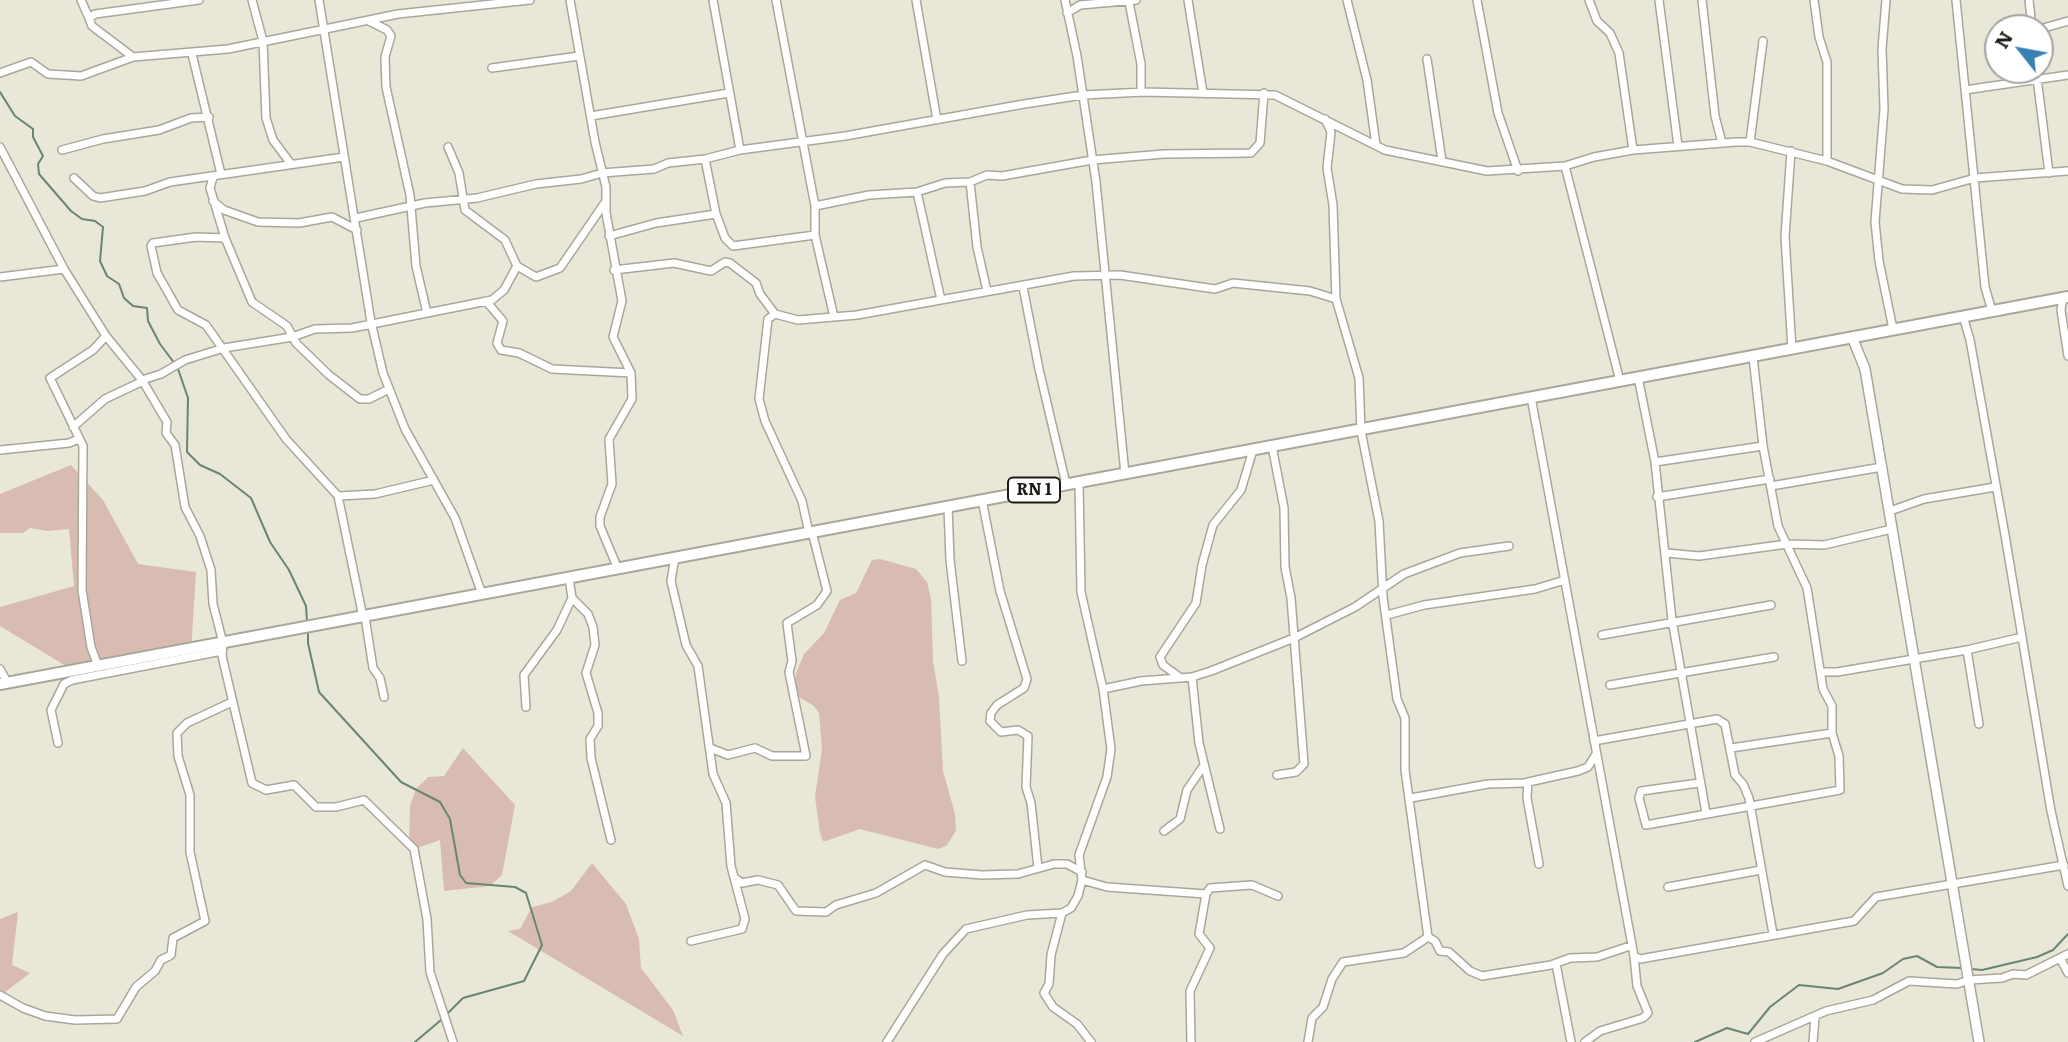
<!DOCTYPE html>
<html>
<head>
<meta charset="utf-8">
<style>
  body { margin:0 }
  #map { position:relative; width:2068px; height:1042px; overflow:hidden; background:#e9e7d8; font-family:Literata,serif }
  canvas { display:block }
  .north { position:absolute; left:1984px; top:14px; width:70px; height:70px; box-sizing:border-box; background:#fff; border:2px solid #a4a4a2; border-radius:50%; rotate:301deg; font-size:19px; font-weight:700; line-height:28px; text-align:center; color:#1c1b16 }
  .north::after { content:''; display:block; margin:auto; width:24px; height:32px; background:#3981b5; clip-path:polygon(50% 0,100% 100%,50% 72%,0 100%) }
</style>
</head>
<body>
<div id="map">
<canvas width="2068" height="1042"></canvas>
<div class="north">N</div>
</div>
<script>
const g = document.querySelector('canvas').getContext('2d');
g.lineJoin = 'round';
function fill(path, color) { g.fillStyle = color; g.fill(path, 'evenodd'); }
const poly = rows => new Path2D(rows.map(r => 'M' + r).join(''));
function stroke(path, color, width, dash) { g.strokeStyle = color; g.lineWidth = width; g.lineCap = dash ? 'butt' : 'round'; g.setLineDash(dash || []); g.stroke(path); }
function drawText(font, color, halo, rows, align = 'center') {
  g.font = font + ' Literata,serif'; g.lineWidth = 5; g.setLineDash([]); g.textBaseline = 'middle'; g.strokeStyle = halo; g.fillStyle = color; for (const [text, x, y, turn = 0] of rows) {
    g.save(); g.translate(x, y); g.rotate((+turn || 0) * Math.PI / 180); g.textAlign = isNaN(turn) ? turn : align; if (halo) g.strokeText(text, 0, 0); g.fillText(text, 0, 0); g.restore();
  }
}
fill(poly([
  [71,465,103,500,138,564,196,572,191,652,79,674,0,626,0,607,74,586,69,529,48,531,30,528,23,533,0,533,0,494],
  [880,559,916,569,927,582,931,599,933,661,939,697,943,771,955,814,956,831,946,846,938,849,860,829,826,841,823,841,820,833,815,797,822,749,819,713,814,706,799,697,795,680,797,671,804,654,824,633,840,600,856,593,872,560],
  [463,748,515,805,502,875,490,886,444,891,440,840,409,851,410,806,416,789,428,777,444,776],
  [592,863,626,904,639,939,641,968,673,1010,683,1036,508,931,520,929,532,907,552,902,571,891],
  [18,912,12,965,30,973,0,996,0,919]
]), '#d8bcb1');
stroke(poly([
  [0,92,15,116,33,129,33,137,43,156,38,164,39,174,71,211,82,219,95,221,103,227,100,261,107,276,119,284,124,298,133,306,147,308,148,321,160,344,175,364],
  [178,369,188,398,187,452,200,465,220,474,251,498,270,542,289,570,306,606,307,622],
  [308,632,308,643,319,692,401,782,440,802,450,819,460,875,466,883,515,887,526,893,542,945,524,981,463,998,448,1013],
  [1971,969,1982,970,2037,957,2053,950,2068,934],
  [415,1042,441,1020],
  [1695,1042,1727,1028,1748,1034,1770,1007,1799,985,1838,989,1883,973,1903,959,1917,956,1937,967,1962,968]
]), '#6a8572', 2);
const minor = poly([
  [81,0,89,18],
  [252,0,263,41,266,118,273,140,291,164],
  [319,0,371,322,383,373,405,429,455,518,482,594],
  [570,0,595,142,606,187,606,213,622,301,613,337,631,373],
  [713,0,740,150],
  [776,0,815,206,815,235],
  [916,0,937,120],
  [1065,0,1077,56,1096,182,1125,474],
  [1188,0,1203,93],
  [1347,0,1367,80,1376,145],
  [1477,0,1498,113,1518,171],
  [1589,0,1597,21,1610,33,1619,53,1633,150],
  [1659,0,1678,146],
  [1702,0,1715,116,1722,143],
  [1814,0,1819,37,1827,62,1827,161],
  [1886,0,1882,49,1884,109,1875,222,1879,261,1893,329],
  [1956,0,1985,287,1992,311],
  [2029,0,2032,28],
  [1129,2,1141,64,1141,92],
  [1067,13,1080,5,1136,0],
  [369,21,387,30,391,36,385,57,386,87,410,195,416,266,427,313],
  [2040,29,2068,21],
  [192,54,221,174],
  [133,57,92,26,89,18,95,14,199,0],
  [1427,59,1442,161],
  [492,68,579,56],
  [2036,70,2049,173],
  [0,73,31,62,48,74,81,76,133,57,228,49,398,14,530,0],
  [1965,90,2068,75],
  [591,116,729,93],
  [1325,119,1331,132,1327,168,1333,205,1336,299,1359,378,1361,431,1379,521,1383,597,1397,699,1405,718,1405,770,1428,937,1435,941,1440,951,1449,952,1470,971,1482,976,1551,965,1570,958,1597,957,1630,946],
  [1750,142,1763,41],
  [0,147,64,269,106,336,142,380,167,422,166,433,175,445,185,507,200,536,211,570,213,604,223,643,222,656,252,783,266,790,294,785,316,807,336,807,364,800,414,849,427,919,430,972,453,1042],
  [448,147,459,173,465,210,505,240,517,266],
  [62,150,103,139,159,130,191,118,209,117],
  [1791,151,1785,237,1792,349],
  [705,159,716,214],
  [1565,166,1620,381],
  [213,177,210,188,225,238],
  [74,178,93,196,100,198,145,191,170,182,344,157],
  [970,182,977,247,987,291],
  [917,192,941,300],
  [213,201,224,210,258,222,299,223,332,217,357,230],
  [815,206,869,195,917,192,945,183,970,182,987,175,1002,176,1092,160,1164,154,1251,153,1260,143,1264,93],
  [356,218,425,203,477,198,536,184,581,179,602,173,654,169,668,163,705,159,740,150,845,136,1024,104,1083,95,1144,92,1275,95,1385,150,1487,171,1565,166,1594,157,1633,150,1736,142,1750,142,1827,161,1902,189,1932,190,1975,178,2068,171],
  [609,236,656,223,716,214,725,238,733,246,815,235,834,317],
  [614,270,674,263,711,271,725,262,730,263,756,283,760,294,775,314],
  [0,277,64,269],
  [1023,287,1039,369,1066,484],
  [2063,298,2061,310,2068,356],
  [486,301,503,321,497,343,501,350,519,353,552,369,631,373,632,399,609,439,612,484,600,517,600,526,618,569],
  [1963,316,1970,340,2005,535,2051,811,2068,886],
  [1638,377,1655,462,1672,620,1706,813],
  [142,380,161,374,185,360,224,348,292,337,315,329,352,328,492,300,504,290,517,266,536,277,560,268,606,201],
  [1531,397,1634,956,1640,959,1854,921,1876,897,2064,865],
  [73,427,105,399,143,381],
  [1272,446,1284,508,1285,567,1291,598,1304,764,1296,772,1277,775],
  [0,450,69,443,79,439],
  [1655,462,1763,446],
  [1771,486,1882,467],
  [338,496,375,494,434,480],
  [1657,497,1770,479],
  [982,500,1000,591,1027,679,1024,688,997,705,991,713,990,721,1001,732,1018,730,1028,736,1026,787,1031,803,1038,868],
  [948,506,950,560,962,661],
  [1890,511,1924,499,1995,487],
  [809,533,802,501,765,421,759,399,768,319,775,314,798,320,857,315,1074,276,1120,275,1215,289,1233,283,1310,291,1336,299],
  [1667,553,1699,556,1787,544,1824,545,1892,529],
  [675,557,671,581,686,645,698,666,713,774,726,803,731,866,745,919,742,929,691,941],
  [572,598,588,614,593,627,595,645,586,673,598,713,598,726,590,739,591,758,611,840],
  [1387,615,1424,605,1535,589,1565,580],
  [363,617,338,496,286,439,206,325,178,310,157,273,151,246,153,243,196,237,225,238,252,302,287,326,296,343,329,375,360,399,369,399,389,389],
  [365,617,373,668,380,678,384,697],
  [1602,635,1771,605],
  [1967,650,1979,724],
  [98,666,91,647,82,590,83,446,50,378,93,350,106,336],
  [0,669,7,682],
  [1822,672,1837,672,1967,650,2022,637],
  [1178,676,1163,665,1160,657,1196,603,1202,565,1213,525,1241,490,1253,450],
  [1192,677,1199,743,1220,829],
  [1610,685,1774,657],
  [1103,689,1141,681,1192,677,1211,671,1294,638,1355,607,1404,574,1460,553,1509,546],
  [526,707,524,675,557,630,572,598,569,578],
  [1594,741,1717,719,1725,724,1735,775,1743,784,1749,798,1773,934],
  [58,743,51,710,64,684,72,680,222,651],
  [710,748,728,755,755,748,772,756,806,756,789,672,792,661,787,623,817,605,827,591,812,532],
  [1731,748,1832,733],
  [1528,782,1527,798,1539,864],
  [1699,783,1641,791,1639,798,1646,825,1840,790,1839,756,1832,733,1832,706,1823,689,1807,588,1778,526,1763,446,1753,357],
  [1411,798,1488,784,1524,783,1578,771,1588,767,1596,754],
  [1164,831,1180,819,1187,790,1204,765],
  [735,878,742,883,758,880,778,885,796,911,826,912,836,905,876,893,925,865,945,872,982,875,1018,874,1054,864,1067,864,1082,872],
  [1082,880,1107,887,1206,894],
  [1668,887,1761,870],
  [1062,913,1051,955,1049,984,1044,993,1053,1007,1077,1024,1091,1042],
  [2068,954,2060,958,2068,973],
  [1556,964,1571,1042],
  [0,995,23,1008,45,1016,75,1020,117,1019,136,987,155,971,161,960,171,955,173,938,205,921,190,852,190,795,178,756,177,733,187,723,232,702],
  [887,1042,943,954,966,929,1027,915,1062,913,1071,908,1078,896,1082,880,1079,855,1107,777,1111,749,1103,689,1081,592,1079,482],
  [1191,1042,1190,991,1210,948,1199,934,1206,894,1210,888,1252,885,1278,896],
  [1308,1042,1312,1018,1323,1007,1332,979,1343,962,1404,953,1428,937],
  [1585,1042,1600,1031,1643,1018,1648,1013,1637,986,1634,956],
  [1755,1042,1826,1011,1873,1000,1909,981,1957,984,1969,980,2002,978,2013,974,2026,975,2060,958],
  [1813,1042,1815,1017]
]);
const tertiary = poly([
  [1852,337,1865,369,1979,1042]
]);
const primary = poly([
  [0,684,2068,297]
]);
stroke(minor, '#aaa79a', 10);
stroke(tertiary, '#aaa79a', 12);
stroke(primary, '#aaa79a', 14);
stroke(minor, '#fff', 7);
stroke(tertiary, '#fff', 9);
stroke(primary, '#fff', 10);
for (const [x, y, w] of [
  [1034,490,52]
]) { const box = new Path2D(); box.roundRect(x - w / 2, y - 12.5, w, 25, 5); g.fillStyle = '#fff'; g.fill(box); stroke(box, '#1c1b16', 2); }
drawText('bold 16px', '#1c1b16', null, [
  ["RN 1",1034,490]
]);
</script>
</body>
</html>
